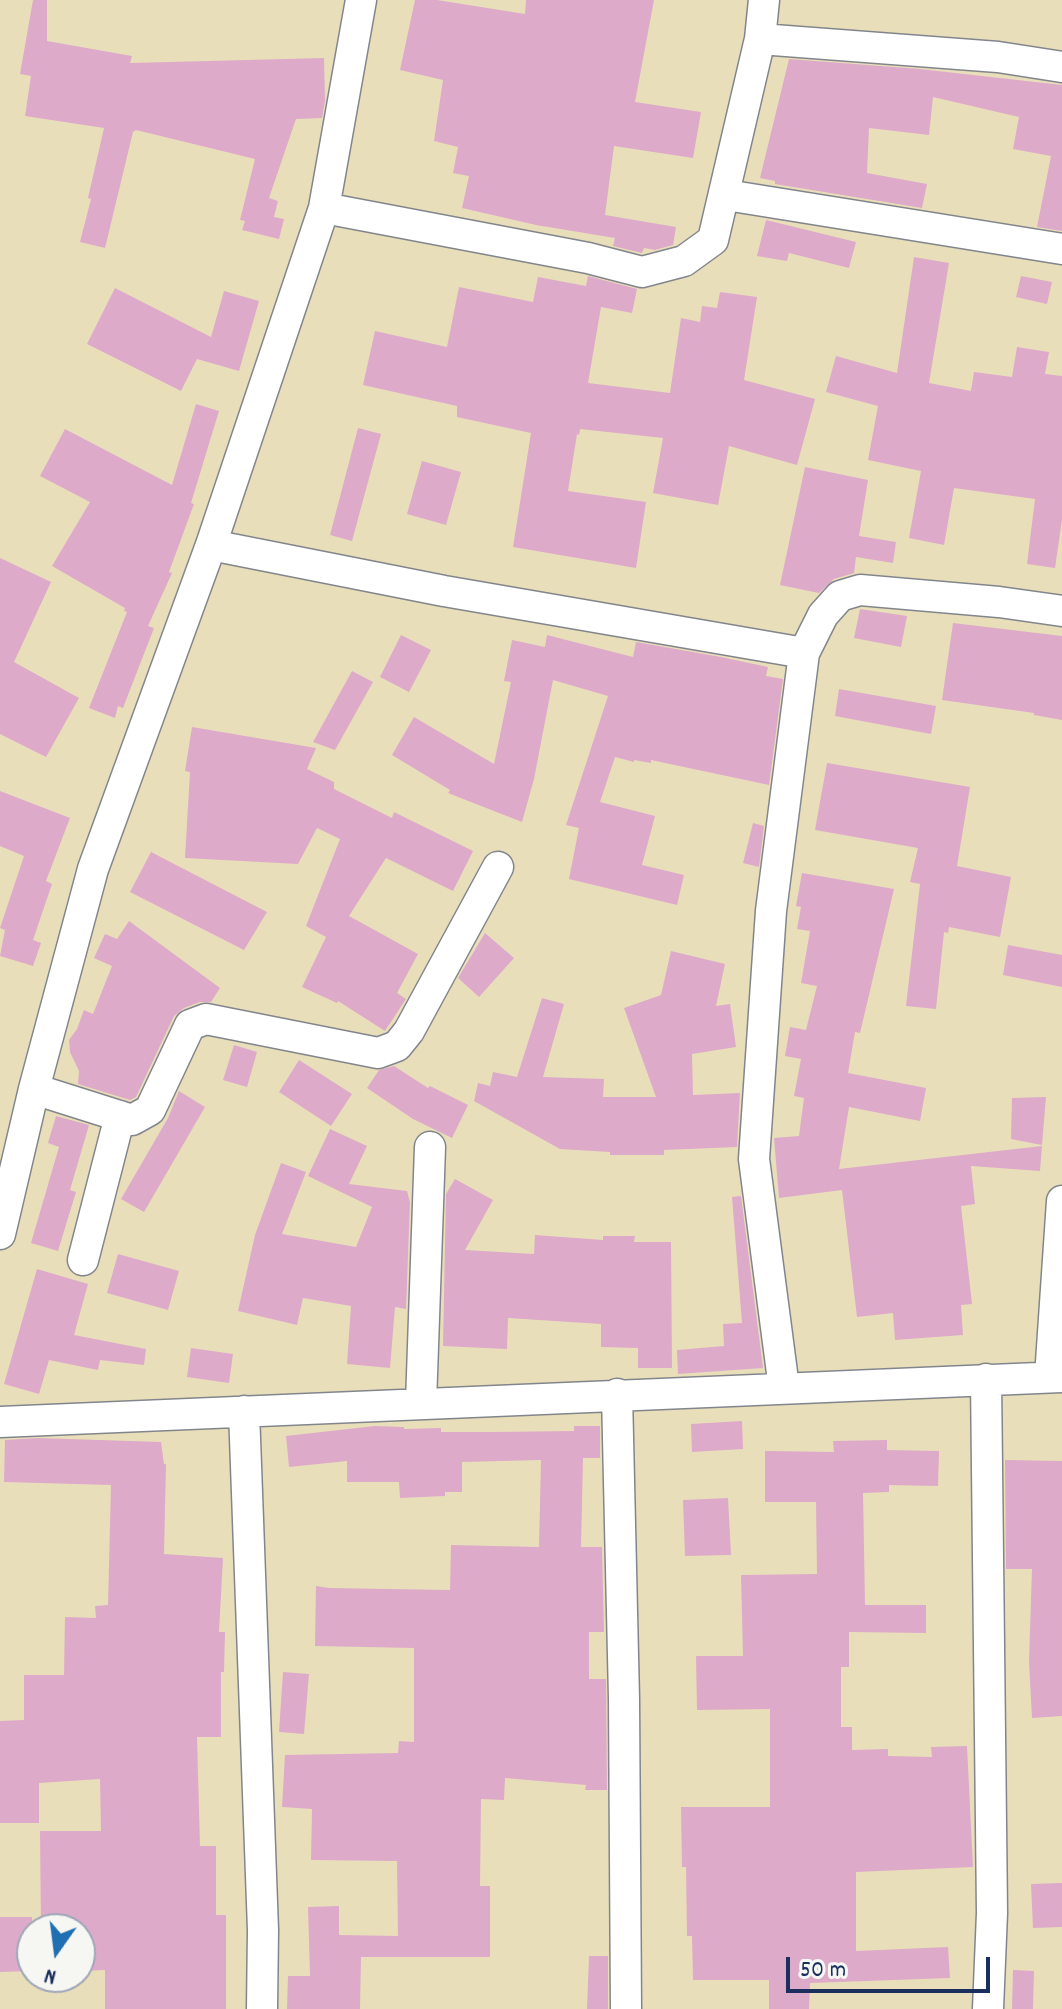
<!DOCTYPE html>
<html>
<head>
<meta charset="utf-8">
<style>
  body { margin:0 }
  #map { position:relative; width:1062px; height:2009px; overflow:hidden; background:#e9deba; font-family:Dekko,sans-serif }
  canvas { display:block }
  .north { position:absolute; left:16px; top:1913px; width:80px; height:80px; box-sizing:border-box; background:#f6f6f2; border:2px solid #9ea6b7; border-radius:50%; rotate:194deg; font-size:22px; font-weight:700; line-height:32px; text-align:center; color:#1b2f5e }
  .north::after { content:''; display:block; margin:auto; width:28px; height:36px; background:#1f6fb2; clip-path:polygon(50% 0,100% 100%,50% 72%,0 100%) }
  .scale { position:absolute; left:786px; top:1957px; width:204px; height:36px; box-sizing:border-box; border:4px solid #1b2f5e; border-top:0; padding-left:10px; font-size:24px; line-height:28px; white-space:nowrap; color:#1b2f5e; -webkit-text-stroke:6px #f6f6f2; paint-order:stroke }
</style>
</head>
<body>
<div id="map">
<canvas width="1062" height="2009"></canvas>
<div class="north">N</div>
<div class="scale">50 m</div>
</div>
<script>
const g = document.querySelector('canvas').getContext('2d');
g.lineJoin = 'round';
function fill(path, color) { g.fillStyle = color; g.fill(path, 'evenodd'); }
const poly = rows => new Path2D(rows.map(r => 'M' + r).join(''));
function stroke(path, color, width, dash) { g.strokeStyle = color; g.lineWidth = width; g.lineCap = dash ? 'butt' : 'round'; g.setLineDash(dash || []); g.stroke(path); }
fill(poly([
  [33,0,47,0,47,41,132,56,130,63,324,58,325,101,322,118,296,119,269,198,278,201,274,217,284,219,279,239,242,230,245,221,240,220,255,159,136,130,133,132,105,248,80,242,91,199,88,198,104,128,25,116,31,76,20,74],
  [415,0,437,0,525,14,526,0,654,0,635,102,701,112,693,158,614,146,605,215,676,227,673,245,655,250,644,248,642,253,613,246,615,238,536,225,462,208,469,176,453,173,458,147,434,141,443,80,400,70],
  [789,59,920,69,1062,85,1062,231,1037,227,1051,156,1013,149,1019,117,933,97,929,135,869,128,867,173,927,184,922,208,775,184,775,181,760,178],
  [766,220,856,242,849,268,789,253,787,261,757,256],
  [914,257,949,263,929,383,971,391,974,372,1012,377,1017,347,1049,352,1045,374,1062,376,1062,520,1055,568,1027,564,1035,499,954,488,944,545,909,538,921,471,868,460,878,406,826,392,836,356,897,373],
  [588,276,637,289,632,313,601,307,588,383,670,393,681,318,700,322,702,306,717,308,720,292,757,297,744,380,815,399,797,465,729,446,718,505,653,493,663,438,580,429,579,435,577,434,568,491,646,502,636,568,513,547,531,433,457,417,457,406,363,385,375,331,447,347,459,287,533,302,538,277,586,286],
  [1021,276,1052,282,1047,304,1016,297],
  [115,288,211,337,224,291,259,301,239,371,197,359,181,391,87,344],
  [196,404,219,411,191,503,194,504,169,572,172,573,148,626,154,628,123,708,118,706,115,718,89,708,127,612,124,611,125,608,52,566,90,502,40,476,65,429,172,485],
  [358,428,381,434,352,541,330,535],
  [422,461,461,472,446,525,407,514],
  [805,467,868,480,859,536,896,542,893,563,856,557,854,573,834,579,819,593,780,585],
  [0,558,51,582,14,662,79,698,46,757,0,734],
  [860,609,907,616,901,647,854,638],
  [953,623,1062,636,1062,720,1034,715,1034,713,942,700],
  [401,635,431,650,409,692,380,677],
  [547,635,633,657,636,642,721,657,768,667,766,676,783,679,769,785,651,760,651,763,634,760,634,762,615,757,600,802,655,816,642,865,684,875,677,905,569,879,579,828,566,825,608,696,553,680,534,779,522,822,448,793,450,790,392,755,414,717,494,764,511,682,504,681,512,640,545,647],
  [352,671,373,682,335,750,313,742],
  [839,689,936,706,931,734,835,716],
  [192,727,316,748,307,769,334,782,334,789,392,818,394,812,473,851,453,891,386,858,349,916,418,954,397,993,406,999,385,1031,338,1001,337,1003,302,987,326,937,306,926,340,839,317,828,298,864,185,858,190,772,185,771],
  [827,763,970,787,957,866,1011,877,1000,937,949,927,948,933,944,932,936,1009,906,1006,920,884,910,882,918,848,815,830],
  [0,791,70,818,46,881,52,884,33,940,41,943,33,966,0,956,5,930,0,928,24,856,0,846],
  [753,823,764,826,759,867,743,863],
  [151,852,267,912,244,950,130,892],
  [802,873,894,889,860,1033,855,1032,848,1073,926,1088,920,1121,849,1107,839,1169,1042,1146,1040,1171,971,1166,975,1204,961,1206,972,1304,961,1305,963,1335,895,1340,893,1313,857,1317,842,1190,779,1198,774,1138,799,1136,804,1098,794,1096,801,1059,785,1056,790,1027,806,1030,817,986,801,983,810,931,797,929,801,907,796,906],
  [129,921,220,988,211,1002,200,1002,184,1008,174,1016,136,1097,130,1100,78,1084,79,1071,70,1052,69,1040,77,1029,84,1010,93,1014,112,966,94,958,105,934,117,939],
  [485,933,514,958,479,997,458,978],
  [1008,945,1062,955,1062,987,1003,975],
  [671,951,725,964,716,1006,730,1004,736,1047,692,1054,693,1095,740,1093,737,1147,664,1150,664,1155,610,1155,610,1152,560,1149,474,1101,478,1083,490,1086,493,1072,517,1077,542,998,564,1004,543,1077,604,1079,603,1097,656,1097,624,1008,661,995],
  [234,1045,257,1052,247,1087,223,1080],
  [299,1060,352,1094,331,1126,279,1092],
  [394,1066,428,1088,430,1086,468,1105,452,1138,413,1119,367,1088,379,1070],
  [179,1091,205,1107,144,1212,121,1199,168,1118],
  [1046,1097,1042,1145,1011,1139,1012,1098],
  [56,1116,89,1125,70,1190,76,1192,58,1251,31,1243,59,1147,48,1143],
  [330,1129,367,1146,349,1184,407,1191,410,1202,406,1309,395,1307,390,1368,347,1364,351,1306,303,1298,297,1325,238,1311,255,1235,281,1163,306,1172,282,1234,356,1247,372,1207,308,1176],
  [455,1179,493,1200,465,1250,534,1254,535,1235,603,1240,603,1236,635,1236,634,1242,671,1242,672,1368,638,1368,638,1348,601,1347,601,1324,508,1318,507,1349,443,1346,446,1194],
  [741,1196,763,1368,678,1374,677,1350,724,1346,723,1324,742,1323,732,1197],
  [118,1254,179,1271,168,1310,107,1293],
  [37,1269,88,1284,74,1335,146,1349,144,1365,100,1360,98,1370,49,1360,39,1394,4,1384],
  [191,1348,233,1354,229,1383,187,1377],
  [742,1421,743,1449,692,1452,691,1424],
  [375,1426,404,1427,404,1429,441,1428,441,1432,494,1432,574,1431,574,1426,600,1426,600,1458,583,1458,581,1547,602,1547,604,1632,589,1632,589,1679,606,1679,607,1790,585,1790,586,1785,505,1778,504,1800,481,1799,480,1886,490,1886,490,1957,361,1957,360,2009,287,2009,288,1976,310,1976,308,1907,339,1906,339,1935,398,1936,397,1861,311,1860,312,1809,282,1807,285,1755,398,1753,399,1741,414,1742,414,1648,315,1646,316,1586,329,1588,450,1590,451,1545,539,1547,541,1460,462,1462,462,1492,445,1492,445,1496,400,1498,399,1482,347,1482,347,1461,289,1467,286,1436],
  [38,1438,161,1442,164,1464,166,1464,164,1554,223,1558,219,1632,225,1632,224,1672,221,1672,221,1737,197,1737,200,1846,216,1846,216,1915,226,1915,226,2009,105,2009,105,1970,80,1971,80,1929,41,1929,40,1831,101,1831,100,1779,39,1783,39,1823,0,1823,0,1721,24,1720,24,1675,64,1675,65,1617,96,1618,95,1606,108,1605,111,1485,4,1482,5,1440],
  [887,1440,887,1450,939,1451,938,1486,889,1485,889,1492,863,1493,865,1605,926,1605,926,1633,849,1632,849,1667,841,1667,841,1727,852,1727,852,1750,888,1749,888,1756,932,1757,931,1747,967,1746,973,1867,856,1872,856,1951,948,1947,950,1978,810,1983,809,2009,769,2009,769,1980,693,1980,692,1936,687,1936,686,1867,682,1867,681,1807,770,1807,770,1709,697,1710,696,1656,743,1656,741,1575,817,1574,816,1502,765,1502,765,1451,834,1452,833,1441],
  [1005,1460,1062,1461,1062,1716,1032,1718,1029,1662,1032,1569,1006,1569],
  [728,1498,731,1555,685,1556,683,1500],
  [283,1672,309,1674,304,1734,279,1732],
  [1062,1883,1062,1927,1033,1928,1031,1884],
  [0,1917,32,1917,32,1971,0,1972],
  [589,1956,608,1956,608,2009,587,2009],
  [1013,1970,1034,1971,1033,2009,1012,2009]
]), '#deaaca');
const minor = poly([
  [760,39,998,57,1062,67],
  [726,195,1062,249],
  [324,208,588,258,642,272,684,261,713,240,760,39,764,0],
  [211,545,444,591,804,653],
  [34,1089,132,1120,150,1110,190,1025,206,1019,378,1053,397,1046,409,1031,498,867],
  [0,1234,34,1089,93,869,211,545,324,208,361,0],
  [83,1260,120,1116],
  [1050,1377,1062,1201],
  [986,1379,992,1913,988,2009],
  [784,1388,754,1159,771,911,804,653,823,615,840,596,860,590,999,602,1062,611],
  [617,1394,624,1699,626,2009],
  [421,1403,430,1147],
  [244,1411,263,1930,262,2009],
  [0,1422,1062,1377]
]);
stroke(minor, '#82868c', 33);
stroke(minor, '#fff', 30);
</script>
</body>
</html>
